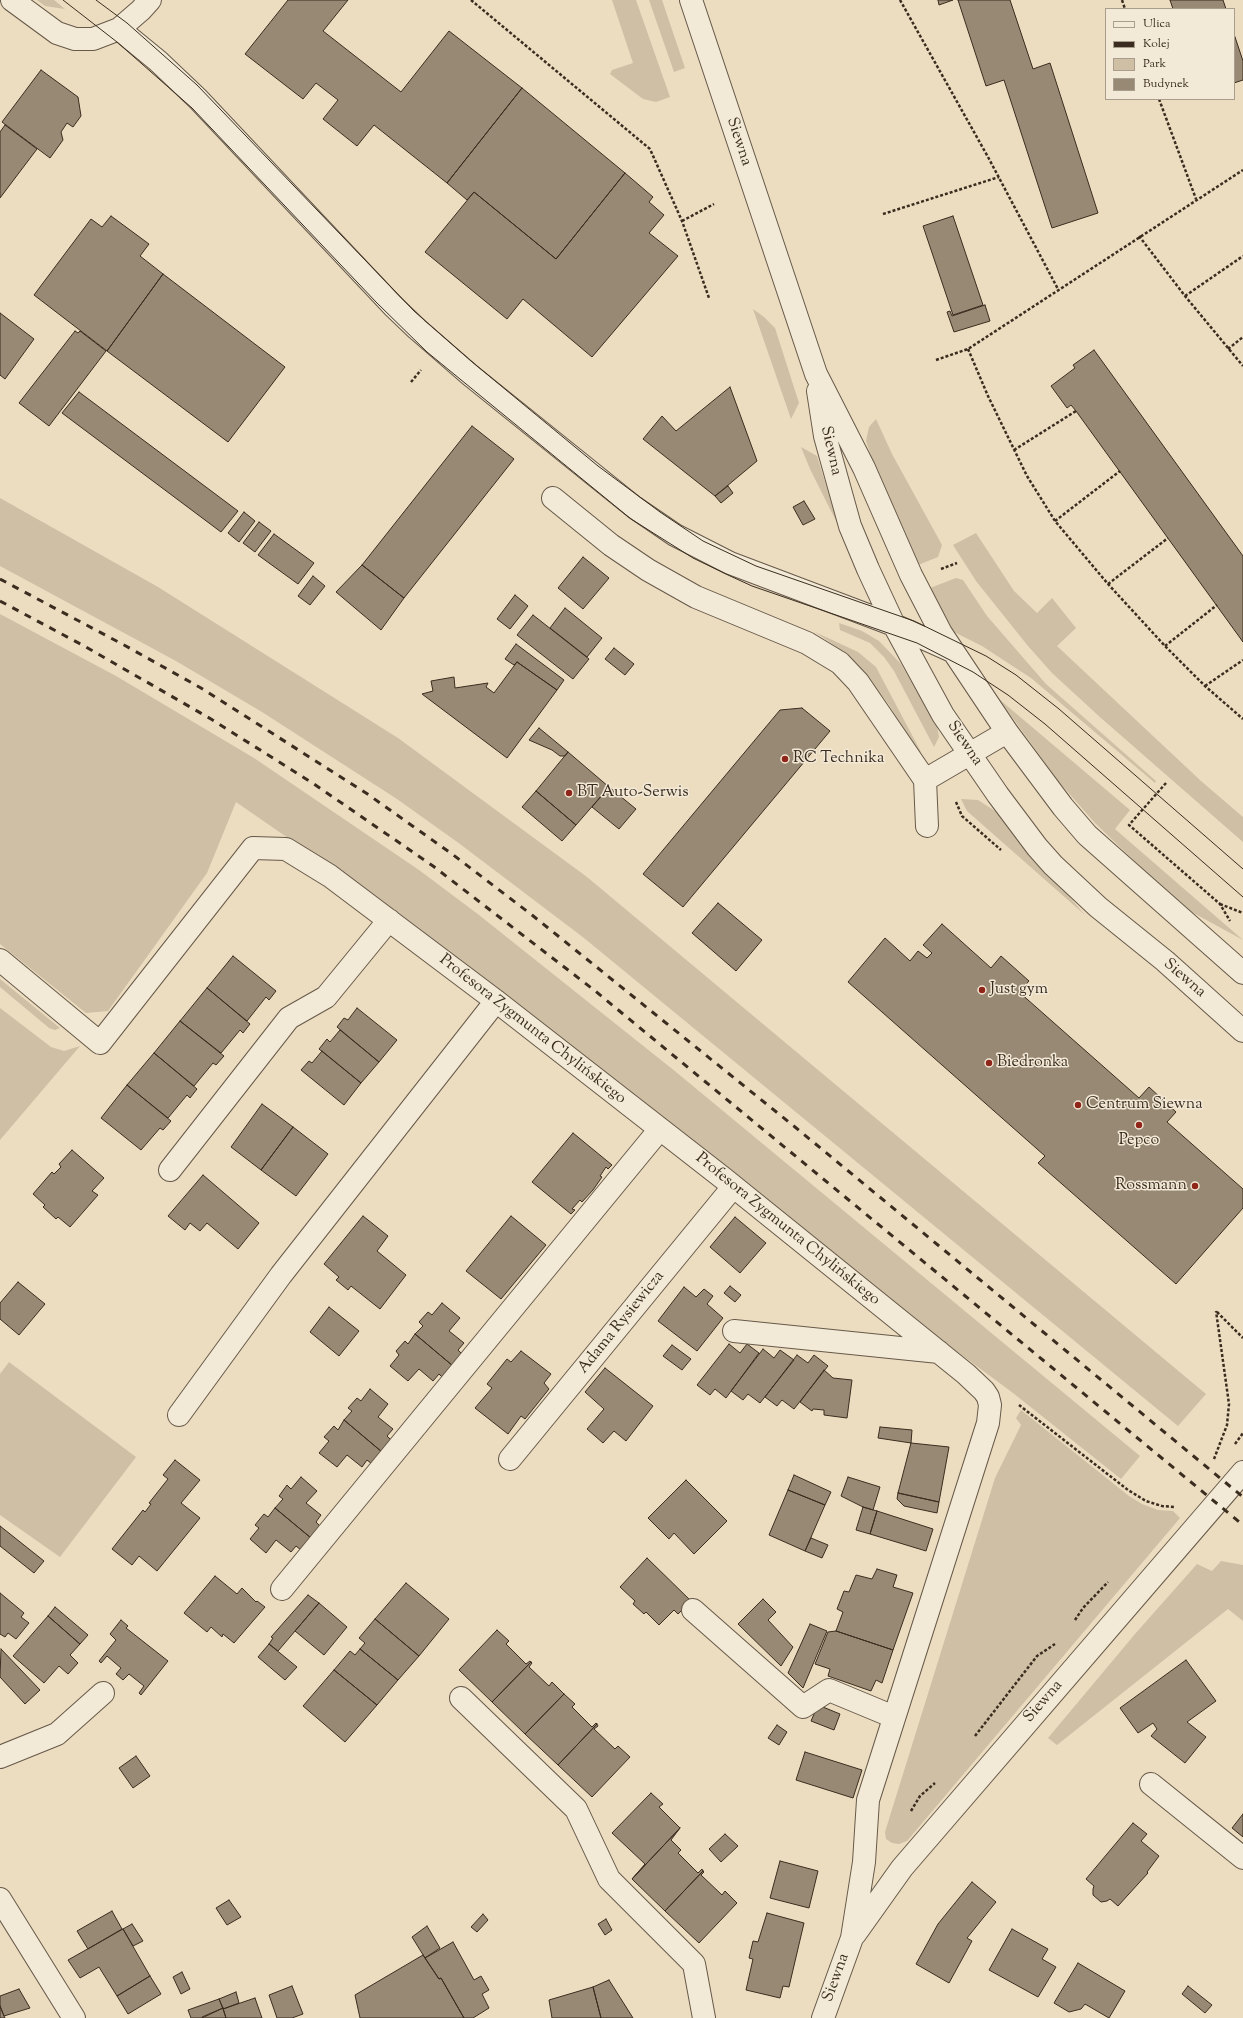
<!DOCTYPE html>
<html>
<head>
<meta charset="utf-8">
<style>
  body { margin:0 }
  #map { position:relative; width:1243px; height:2018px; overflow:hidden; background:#ecddc1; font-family:"Sorts Mill Goudy",serif }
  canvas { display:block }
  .legend { position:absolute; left:1105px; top:8px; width:130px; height:92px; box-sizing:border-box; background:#f3e9d7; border:1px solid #a99e8d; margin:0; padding:5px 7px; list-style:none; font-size:12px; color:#3a2d1f }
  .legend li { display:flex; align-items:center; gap:8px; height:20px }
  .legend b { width:20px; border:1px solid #a99e8d }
</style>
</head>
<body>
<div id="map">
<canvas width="1243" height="2018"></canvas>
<ul class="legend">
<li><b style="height:5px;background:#f3e9d7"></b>Ulica</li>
<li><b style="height:5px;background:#3a2d1f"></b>Kolej</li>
<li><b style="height:11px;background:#cebfa5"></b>Park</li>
<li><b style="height:11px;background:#978973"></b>Budynek</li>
</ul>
</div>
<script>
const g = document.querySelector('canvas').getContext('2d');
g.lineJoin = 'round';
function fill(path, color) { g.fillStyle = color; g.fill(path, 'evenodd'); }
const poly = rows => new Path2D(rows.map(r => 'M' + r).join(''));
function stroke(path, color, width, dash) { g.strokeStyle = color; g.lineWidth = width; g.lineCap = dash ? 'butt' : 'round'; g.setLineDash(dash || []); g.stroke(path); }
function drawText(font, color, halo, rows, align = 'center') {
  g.font = font + ' "Sorts Mill Goudy",serif'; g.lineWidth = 3; g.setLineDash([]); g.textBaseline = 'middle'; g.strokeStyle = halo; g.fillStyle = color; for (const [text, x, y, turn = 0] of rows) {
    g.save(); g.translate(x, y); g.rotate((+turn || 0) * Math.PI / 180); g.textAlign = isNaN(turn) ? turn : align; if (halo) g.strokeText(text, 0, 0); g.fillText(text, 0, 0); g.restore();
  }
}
fill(poly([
  [37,0,54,0,65,9,45,6],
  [612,0,636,0,670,97,656,102,643,99,610,74,612,70,633,63],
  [649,0,662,0,685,68,674,72],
  [753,309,764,317,775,328,799,403,791,419],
  [876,419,892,454,942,545,938,557,918,565,877,474,866,441,869,427],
  [801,447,817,456,839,527,810,469],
  [0,498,158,587,398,738,587,877,1206,1394,1178,1426,584,938,460,844,397,799,262,712,176,661,0,566],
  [976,533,1014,591,1037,613,1052,598,1076,628,1057,646,1201,781,1243,817,1243,842,1101,718,1052,673,1028,646,976,581,953,545],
  [956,578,963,580,987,616,1046,684,1156,781,1155,783,1031,678,982,646,954,632,930,588],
  [0,614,116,676,254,758,419,870,479,915,676,1072,1140,1456,1121,1479,1013,1393,955,1350,771,1203,379,901,236,802,207,873,108,1011,86,1013,0,944],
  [839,623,862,631,879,641,901,664,937,726,939,737,934,747,894,671,884,657,870,643,840,630],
  [815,632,858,652,876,667,921,752,917,751,889,705,865,673,841,650],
  [999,699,1130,810,1115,829,1243,940,1188,910,1156,882,1095,823,1059,782],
  [961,799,978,800,995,811,1085,915,967,811],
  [0,979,60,1028,55,1030,49,1028,0,987],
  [0,1008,51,1047,64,1051,80,1046,0,1140],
  [9,1362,136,1457,60,1557,0,1515,0,1374],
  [1021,1410,1129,1496,1142,1504,1158,1510,1173,1511,1180,1518,907,1841,899,1844,892,1843,886,1839,885,1832,995,1478,1021,1425,1016,1418],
  [1221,1561,1243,1565,1243,1621,1228,1609,1057,1745,1048,1738,1135,1634,1197,1564,1212,1571]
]), '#cebfa5');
const building = poly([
  [288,0,348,0,323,31,401,92,449,31,522,88,447,183,374,125,357,146,323,119,338,100,316,83,303,99,245,54,288,0],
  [938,0,953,0,939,5,938,0],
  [958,0,1010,0,1033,69,1050,63,1098,213,1052,228,1004,80,986,86,958,0],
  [1170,0,1223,0,1226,9,1173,9,1170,0],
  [1234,34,1243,61,1243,80,1234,83,1234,34],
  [41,70,78,97,81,116,73,127,67,123,61,132,63,140,50,158,2,122,41,70],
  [522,88,625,173,556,259,474,192,467,200,447,183,522,88],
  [5,125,37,149,0,198,0,132,5,125],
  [625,173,653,197,649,202,664,215,649,233,678,256,592,357,523,299,507,319,425,252,474,192,556,259,625,173],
  [111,216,149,244,140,256,163,274,107,351,34,295,91,219,102,227,111,216],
  [953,216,983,305,953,315,923,226,953,216],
  [163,274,285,367,228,442,107,351,163,274],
  [985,305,990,321,954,332,947,312,950,311,952,316,985,305],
  [0,313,34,339,5,379,0,375,0,313],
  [75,331,78,333,80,331,106,351,49,426,19,403,75,331],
  [1094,350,1243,556,1243,642,1076,411,1071,405,1067,408,1051,386,1075,368,1073,365,1094,350],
  [730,387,757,461,715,496,643,439,662,416,676,431,730,387],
  [79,392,238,511,221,532,62,413,79,392],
  [472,426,514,459,404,598,362,565,472,426],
  [728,486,733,493,721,503,715,496,728,486],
  [804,501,815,519,803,525,793,507,804,501],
  [244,512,255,521,239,542,228,533,244,512],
  [259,522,271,531,255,552,243,543,259,522],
  [274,534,314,563,298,584,258,555,274,534],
  [583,557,609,578,583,609,558,588,583,557],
  [362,565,404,598,381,630,336,592,362,565],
  [313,576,325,586,310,605,298,596,313,576],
  [515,595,528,606,510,629,497,619,515,595],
  [565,608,602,638,587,657,550,628,565,608],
  [533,615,589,659,573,679,517,635,533,615],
  [516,644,564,680,557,690,517,662,514,665,505,659,516,644],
  [614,648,634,664,625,675,605,659,614,648],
  [517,662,557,690,507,758,422,694,433,691,431,681,454,677,455,688,488,683,486,687,494,693,517,662],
  [802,708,830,731,683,907,643,874,780,710,802,708],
  [539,728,568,752,565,756,560,756,552,750,529,740,539,728],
  [568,752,609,787,576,825,536,791,568,752],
  [609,787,636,809,619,829,592,807,609,787],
  [536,791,576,825,562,841,522,807,536,791],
  [718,903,762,940,736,971,692,933,718,903],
  [942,924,991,968,1001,956,1029,981,1019,992,1139,1098,1149,1087,1176,1112,1167,1122,1243,1189,1243,1208,1176,1284,1038,1163,1045,1156,848,982,885,938,910,961,918,951,927,958,932,953,923,945,942,924],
  [233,956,276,991,269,1000,266,997,247,1021,207,988,233,956],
  [207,988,250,1024,243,1033,240,1030,221,1053,180,1021,207,988],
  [357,1008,397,1040,379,1062,337,1027,344,1018,348,1020,357,1008],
  [180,1021,224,1056,216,1065,213,1063,194,1086,154,1053,180,1021],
  [340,1030,379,1062,361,1083,319,1049,327,1039,330,1042,340,1030],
  [322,1051,361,1083,344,1105,301,1070,309,1061,312,1063,322,1051],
  [154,1053,197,1089,190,1098,187,1095,168,1118,127,1085,154,1053],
  [127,1085,171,1121,163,1130,160,1128,141,1150,101,1118,127,1085],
  [262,1104,293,1127,261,1170,231,1147,262,1104],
  [293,1127,328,1154,296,1196,261,1170,293,1127],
  [573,1133,612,1165,608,1169,606,1167,600,1176,602,1177,593,1190,582,1202,580,1200,572,1209,575,1210,571,1214,532,1182,573,1133],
  [72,1150,104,1178,92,1191,98,1195,70,1227,58,1217,56,1219,43,1207,45,1205,33,1194,52,1172,54,1174,61,1167,59,1164,72,1150],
  [203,1175,259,1223,238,1249,207,1223,200,1231,190,1223,185,1230,168,1216,203,1175],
  [363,1216,388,1236,377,1251,406,1275,380,1309,351,1286,348,1290,336,1280,339,1277,324,1264,363,1216],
  [511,1216,546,1245,501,1299,466,1271,511,1216],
  [735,1217,766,1243,740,1273,710,1247,735,1217],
  [18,1282,45,1304,19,1335,0,1319,0,1303,18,1282],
  [730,1286,741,1295,735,1302,724,1293,730,1286],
  [684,1287,696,1297,704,1289,713,1296,707,1304,723,1318,697,1351,658,1321,684,1287],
  [442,1303,460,1318,449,1331,464,1343,458,1350,462,1354,453,1366,415,1334,423,1326,419,1322,428,1312,432,1315,442,1303],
  [329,1307,359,1331,339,1356,310,1332,329,1307],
  [415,1334,453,1366,443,1378,439,1374,433,1381,419,1369,408,1381,390,1366,399,1355,396,1351,405,1341,408,1344,415,1334],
  [729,1344,740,1353,747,1344,759,1353,726,1398,715,1389,710,1395,697,1385,729,1344],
  [672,1345,691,1359,682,1370,663,1356,672,1345],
  [763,1349,774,1358,780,1350,794,1360,760,1403,748,1394,743,1400,731,1391,763,1349],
  [521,1351,551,1374,544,1383,549,1389,525,1419,521,1416,508,1434,475,1408,492,1388,487,1384,507,1359,511,1362,521,1351],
  [797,1355,808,1363,814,1355,828,1366,794,1409,782,1400,777,1406,765,1397,797,1355],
  [605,1368,653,1406,626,1441,614,1431,603,1443,587,1429,604,1409,585,1392,605,1368],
  [824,1370,833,1378,852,1380,847,1418,824,1415,824,1410,813,1409,812,1411,800,1402,824,1370],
  [370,1389,388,1404,378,1417,393,1429,387,1436,391,1440,382,1452,344,1420,352,1411,348,1408,357,1398,361,1401,370,1389],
  [344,1420,382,1452,372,1464,367,1460,362,1467,347,1455,337,1467,319,1453,329,1441,324,1437,334,1426,338,1430,344,1420],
  [880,1427,912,1430,911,1443,878,1438,880,1427],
  [911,1443,949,1447,939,1502,898,1493,911,1443],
  [175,1460,200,1480,181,1503,200,1518,157,1571,139,1556,132,1565,112,1549,143,1510,145,1512,151,1504,149,1503,168,1479,163,1475,175,1460],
  [794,1475,831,1492,825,1505,788,1490,794,1475],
  [301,1477,317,1491,306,1503,321,1515,316,1522,320,1526,311,1538,275,1508,283,1499,279,1496,287,1485,291,1489,301,1477],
  [848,1477,880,1487,873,1510,863,1507,841,1496,848,1477],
  [686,1480,727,1521,694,1554,674,1533,669,1539,648,1518,686,1480],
  [788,1490,825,1505,805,1551,769,1535,788,1490],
  [898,1493,939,1502,937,1513,904,1506,897,1499,898,1493],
  [863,1507,877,1511,870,1534,856,1530,863,1507],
  [275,1508,311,1538,301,1550,296,1546,291,1552,276,1540,266,1553,250,1539,259,1528,255,1525,264,1514,268,1517,275,1508],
  [877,1511,933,1529,926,1551,870,1534,877,1511],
  [0,1526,44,1561,34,1573,0,1546,0,1526],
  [811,1538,828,1545,822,1558,805,1551,811,1538],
  [647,1558,691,1601,678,1614,674,1610,659,1625,646,1612,644,1614,633,1604,635,1601,620,1587,647,1558],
  [877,1569,897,1575,893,1587,913,1593,893,1650,836,1631,843,1612,837,1609,844,1591,849,1592,856,1575,872,1579,877,1569],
  [215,1576,237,1594,242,1588,256,1602,257,1601,265,1607,234,1643,223,1634,222,1637,211,1627,207,1632,184,1613,215,1576],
  [406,1583,449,1619,419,1656,375,1619,406,1583],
  [0,1593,24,1613,21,1617,29,1623,16,1639,8,1633,5,1637,0,1634,0,1593],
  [308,1595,319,1603,278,1651,269,1644,273,1638,271,1637,308,1595],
  [763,1599,776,1612,768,1620,793,1647,781,1666,738,1624,763,1599],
  [319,1603,347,1627,324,1655,295,1631,319,1603],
  [55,1607,88,1635,80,1644,48,1616,55,1607],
  [48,1616,80,1644,70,1655,78,1663,68,1674,59,1666,44,1683,13,1656,48,1616],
  [375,1619,419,1656,398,1680,360,1649,365,1643,359,1638,375,1619],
  [121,1620,128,1626,126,1628,168,1661,141,1695,139,1693,144,1686,129,1674,123,1680,116,1674,121,1668,107,1656,101,1663,99,1661,116,1640,110,1634,121,1620],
  [810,1624,827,1631,803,1688,788,1673,810,1624],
  [497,1630,509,1641,506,1644,526,1664,530,1661,531,1662,492,1702,459,1670,497,1630],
  [836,1631,893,1650,882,1683,876,1680,871,1691,828,1676,830,1669,815,1664,828,1632,836,1631],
  [269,1644,297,1667,285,1680,258,1657,269,1644],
  [1,1649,40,1690,25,1704,0,1677,1,1649],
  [360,1649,398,1680,377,1705,334,1670,350,1651,355,1655,360,1649],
  [1186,1660,1216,1701,1187,1722,1206,1737,1185,1763,1151,1736,1157,1729,1153,1723,1138,1733,1120,1708,1186,1660],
  [531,1662,532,1663,529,1667,549,1686,552,1682,564,1694,525,1734,492,1702,531,1662],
  [334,1670,377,1705,345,1742,303,1706,334,1670],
  [564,1694,575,1704,572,1707,592,1727,596,1723,597,1724,558,1765,525,1734,564,1694],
  [818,1705,840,1714,834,1730,811,1721,818,1705],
  [597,1724,598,1726,594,1729,615,1749,618,1746,630,1757,592,1797,558,1765,597,1724],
  [777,1725,787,1732,779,1745,768,1738,777,1725],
  [805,1752,862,1770,853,1798,796,1780,805,1752],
  [136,1756,150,1776,133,1788,119,1768,136,1756],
  [651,1793,663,1804,659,1807,680,1828,632,1879,645,1864,612,1833,651,1793],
  [1243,1814,1243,1837,1232,1828,1243,1814],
  [1133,1823,1147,1834,1141,1841,1159,1856,1147,1872,1148,1873,1118,1906,1110,1899,1107,1901,1101,1902,1093,1895,1093,1889,1094,1886,1086,1879,1133,1823],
  [680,1828,671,1840,681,1850,678,1853,698,1873,702,1869,703,1871,665,1911,632,1879,680,1828],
  [725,1834,738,1846,721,1862,709,1849,725,1834],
  [780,1861,818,1871,809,1908,770,1898,780,1861],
  [703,1871,704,1872,701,1875,722,1895,725,1891,737,1903,699,1943,665,1911,703,1871],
  [972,1882,996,1902,967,1938,972,1941,949,1983,916,1964,938,1924,972,1882],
  [229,1900,241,1917,227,1925,216,1908,229,1900],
  [112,1911,122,1929,88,1949,77,1931,112,1911],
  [767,1913,804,1923,789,1987,783,1986,780,1998,746,1990,753,1959,749,1958,753,1941,758,1942,767,1913],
  [483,1914,488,1920,477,1932,471,1927,483,1914],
  [606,1919,612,1930,605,1935,598,1924,606,1919],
  [132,1924,143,1941,133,1946,123,1929,132,1924],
  [427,1926,440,1948,425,1958,412,1937,427,1926],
  [123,1929,150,1976,117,1996,99,1967,80,1978,68,1960,123,1929],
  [1012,1929,1048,1949,1042,1959,1056,1967,1038,1997,989,1970,1012,1929],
  [453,1942,474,1980,481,1976,489,1990,482,1994,489,2008,473,2018,464,2018,441,1978,439,1979,425,1958,453,1942],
  [423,1955,439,1979,441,1978,464,2018,360,2018,355,1995,423,1955],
  [1078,1963,1125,1991,1109,2018,1085,2004,1081,2009,1069,2012,1054,2003,1078,1963],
  [182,1972,190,1989,181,1994,173,1977,182,1972],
  [150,1976,161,1994,128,2014,117,1996,150,1976],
  [609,1980,633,2018,601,2018,593,1987,609,1980],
  [292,1986,303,2014,292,2018,277,2018,269,1995,292,1986],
  [1188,1986,1212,2005,1205,2013,1182,1994,1188,1986],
  [593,1987,601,2018,552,2018,549,2000,593,1987],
  [19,1989,30,2008,4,2016,0,2006,0,1996,19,1989],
  [236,1992,239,2003,223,2009,219,1999,236,1992],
  [255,1998,262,2018,226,2018,223,2009,255,1998],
  [219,1999,223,2008,202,2018,191,2018,188,2010,219,1999],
  [0,2006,4,2016,5,2018,0,2018,0,2006],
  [223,2008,226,2018,202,2018,202,2017,223,2008]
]);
fill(building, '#978973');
stroke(building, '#3a2d1f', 1);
const minor = poly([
  [12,0,57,33,75,39,93,39,119,29,141,10,150,0],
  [691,0,816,374,864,468,911,575,941,633,1007,732,1063,807,1087,835,1243,973],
  [119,29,158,61,198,99,393,306,417,329,470,375,634,507,675,535,730,563,894,625,952,651],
  [818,391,825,436,850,526,868,569,894,625,943,715,998,795,1037,847,1053,865,1098,907,1165,961,1243,1031],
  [553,498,611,545,648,570,696,597,807,643,840,663,858,682,925,780,927,826],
  [925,780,1007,732],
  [0,960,100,1043,253,848,286,849,330,876,496,1001,723,1178,966,1374,984,1391,988,1397,990,1405,988,1423,868,1800,864,1862,852,1938,823,2018],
  [170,1170,289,1018,326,997,389,920],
  [734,1331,939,1352],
  [179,1415,281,1275,496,1001],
  [510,1459,733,1187],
  [282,1589,660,1129],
  [693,1610,803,1707,829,1690,894,1717],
  [461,1698,576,1809,609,1879,694,1964,704,2018],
  [0,1757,57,1734,103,1693],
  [1151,1784,1243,1858],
  [0,1899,74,2018],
  [855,1934,902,1868,1243,1472]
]);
stroke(minor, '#665948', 24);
stroke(poly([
  [471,0,650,149,682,221,709,298],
  [900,0,988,157,1059,291],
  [1122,0,1125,9],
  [1159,99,1196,199],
  [883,214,999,177],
  [682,221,714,204],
  [1139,236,1185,296,1243,366],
  [1185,296,1243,256],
  [968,349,988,396,1027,476,1055,521,1108,584,1165,646,1205,686,1243,719],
  [1228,349,1243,337],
  [936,360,968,349,1243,170],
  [411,382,421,370],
  [1014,450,1076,411],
  [1055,521,1120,471],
  [941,569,957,563],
  [1108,584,1168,538],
  [1165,646,1217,605],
  [1205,686,1243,660],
  [1166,783,1129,825,1220,904,1230,921],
  [956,802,962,816,1001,850],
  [1220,904,1243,913],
  [1217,1312,1243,1338],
  [1019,1405,1128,1490,1146,1501,1162,1506,1174,1507],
  [1235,1444,1243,1433],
  [1214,1459,1227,1425,1229,1404,1216,1311],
  [1075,1620,1083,1608,1108,1582],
  [975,1736,1037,1656,1055,1644],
  [911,1811,920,1796,935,1783]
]), '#3a2d1f', 2.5, [3, 2]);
stroke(minor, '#f3e9d7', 22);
stroke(poly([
  [63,0,117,42,192,108,376,302,427,352,631,519,693,558,728,575,752,586,917,643,973,672,1008,695,1045,724,1243,897],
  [96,0,127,23,197,85,414,311,471,361,598,466,660,512,703,541,756,566,914,621,986,656,1016,675,1059,709,1243,869]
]), '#3a2d1f', 1);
stroke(poly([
  [0,579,124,645,201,688,366,793,452,854,532,915,795,1127,1243,1497],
  [0,601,86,647,211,719,314,784,433,866,594,990,1243,1525]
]), '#3a2d1f', 3, [7, 7]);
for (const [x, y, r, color] of [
  [785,759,4,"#8f2418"],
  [569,793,4,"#8f2418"],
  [982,990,4,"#8f2418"],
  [989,1063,4,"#8f2418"],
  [1078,1105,4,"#8f2418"],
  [1139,1125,4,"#8f2418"],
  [1195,1186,4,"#8f2418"]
]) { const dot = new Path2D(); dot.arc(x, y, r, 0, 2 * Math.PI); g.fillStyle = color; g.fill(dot); stroke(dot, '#f3e9d7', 1.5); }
drawText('16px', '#3a2d1f', '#f3e9d7', [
  ["Siewna",738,142,72],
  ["Siewna",830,451,77],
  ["Siewna",964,744,56],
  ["Siewna",1184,979,41],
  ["Profesora Zygmunta Chylińskiego",532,1030,38],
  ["Profesora Zygmunta Chylińskiego",787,1230,39],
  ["Adama Rysiewicza",622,1323,-51],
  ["Siewna",1044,1702,-49],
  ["Siewna",837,1978,-70]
]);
drawText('16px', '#3a2d1f', '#f3e9d7', [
  ["RC Technika",793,759],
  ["BT Auto-Serwis",577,793],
  ["Just gym",990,990],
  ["Biedronka",997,1063],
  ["Centrum Siewna",1086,1105],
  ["Pepco",1139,1141,"center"],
  ["Rossmann",1187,1186,"right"]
], 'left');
</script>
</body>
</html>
